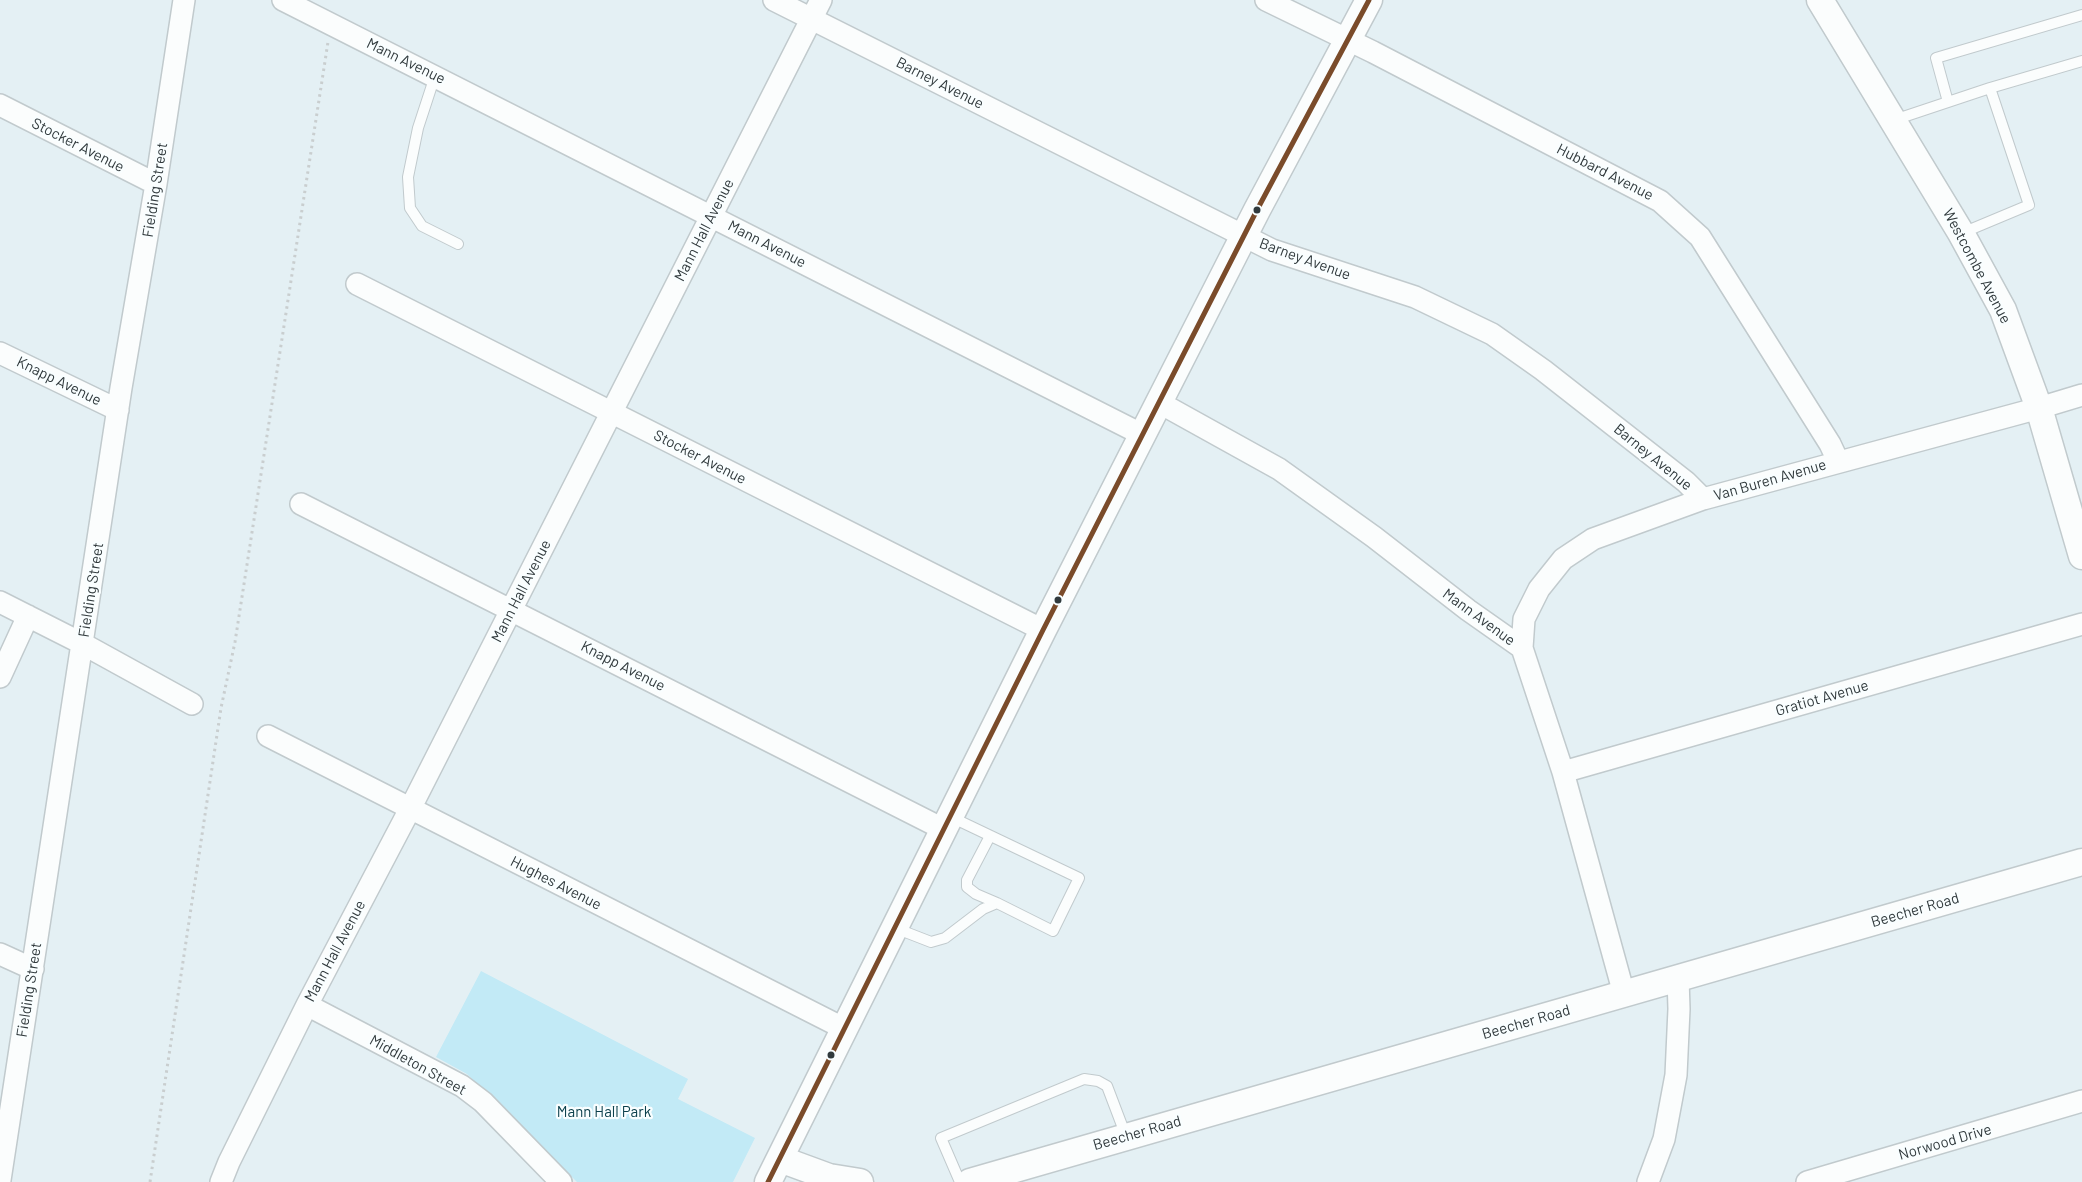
<!DOCTYPE html>
<html>
<head>
<meta charset="utf-8">
<style>
  body { margin:0 }
  canvas { display:block; background:#e4f0f4 }
</style>
</head>
<body>
<canvas width="2082" height="1182"></canvas>
<script>
const g = document.querySelector('canvas').getContext('2d');
g.lineJoin = 'round';
function fill(path, color) { g.fillStyle = color; g.fill(path, 'evenodd'); }
const poly = rows => new Path2D(rows.map(r => 'M' + r).join(''));
function stroke(path, color, width, dash) { g.strokeStyle = color; g.lineWidth = width; g.lineCap = dash ? 'butt' : 'round'; g.setLineDash(dash || []); g.stroke(path); }
function drawText(font, color, halo, rows, align = 'center') {
  g.font = font + ' Barlow,sans-serif'; g.lineWidth = 4.5; g.setLineDash([]); g.textBaseline = 'middle'; g.strokeStyle = halo; g.fillStyle = color; for (const [text, x, y, turn = 0] of rows) {
    g.save(); g.translate(x, y); g.rotate((+turn || 0) * Math.PI / 180); g.textAlign = isNaN(turn) ? turn : align; if (halo) g.strokeText(text, 0, 0); g.fillText(text, 0, 0); g.restore();
  }
}
fill(poly([
  [481,971,688,1079,678,1099,755,1138,733,1182,577,1182,467,1074,436,1057]
]), '#c2eaf6');
const service = poly([
  [435,76,418,128,408,177,410,208,422,226,458,244],
  [1948,102,1936,58,2082,15],
  [1894,120,1990,88,2082,61],
  [1962,233,2029,205,1990,88],
  [990,836,967,880,967,887,976,894,997,903],
  [895,928,931,942,945,938,983,909,997,903,1053,931,1079,878,951,817],
  [960,1182,941,1138,1084,1079,1098,1081,1107,1086,1126,1136]
]);
const minor = poly([
  [283,0,1143,435],
  [774,0,1272,250,1415,297,1492,334,1543,370,1686,482,1703,499],
  [1266,0,1373,52,1660,201,1700,237,1830,444,1838,461],
  [0,105,156,184],
  [357,284,1043,630],
  [0,353,118,410],
  [1160,403,1279,469,1374,537,1468,610,1522,648,1563,772,1624,994],
  [301,504,945,830],
  [0,602,83,644,192,704],
  [1522,648,1524,619,1539,589,1563,559,1593,539,1703,499,2039,408,2082,395],
  [0,677,28,616],
  [268,736,845,1029],
  [1563,772,2082,624],
  [0,954,33,969],
  [307,1005,462,1086,483,1102,561,1182],
  [0,1180,121,388,156,184,184,0],
  [221,1182,229,1162,307,1005,410,809,821,0],
  [1648,1182,1664,1139,1676,1075,1679,1009,1678,978],
  [1807,1182,2082,1101]
]);
const tertiary = poly([
  [1820,0,1961,233,2003,310,2039,408,2082,556],
  [780,1159,829,1177,860,1182],
  [768,1182,1043,630,1257,210,1369,0],
  [970,1182,2082,862]
]);
stroke(service, '#c1cacd', 12);
stroke(minor, '#c1cacd', 24);
stroke(tertiary, '#c1cacd', 29);
stroke(poly([
  [150,1182,221,708,235,642,328,42]
]), '#c9cecf', 3, [2.5, 4]);
stroke(service, '#fbfdfd', 10);
stroke(minor, '#fbfdfd', 21);
stroke(tertiary, '#fbfdfd', 26);
stroke(poly([
  [768,1182,1043,630,1257,210,1369,0]
]), '#7a4b2a', 5);
for (const [x, y, r, color] of [
  [1257,210,4.5,"#313a3d"],
  [1058,600,4.5,"#313a3d"],
  [831,1055,4.5,"#313a3d"]
]) { const dot = new Path2D(); dot.arc(x, y, r, 0, 2 * Math.PI); g.fillStyle = color; g.fill(dot); stroke(dot, '#f9feff', 2); }
drawText('15px', '#313a3d', '#f9feff', [
  ["Mann Avenue",406,61,26],
  ["Barney Avenue",940,83,27],
  ["Stocker Avenue",78,145,27],
  ["Hubbard Avenue",1605,172,27],
  ["Fielding Street",155,190,-81],
  ["Mann Hall Avenue",704,230,-63],
  ["Mann Avenue",767,244,27],
  ["Barney Avenue",1305,259,20],
  ["Westcombe Avenue",1977,266,62],
  ["Knapp Avenue",59,381,26],
  ["Stocker Avenue",700,457,27],
  ["Barney Avenue",1653,457,39],
  ["Van Buren Avenue",1770,480,-16],
  ["Fielding Street",91,590,-81],
  ["Mann Hall Avenue",521,591,-63],
  ["Mann Avenue",1479,617,36],
  ["Knapp Avenue",623,666,27],
  ["Gratiot Avenue",1822,698,-16],
  ["Hughes Avenue",556,883,27],
  ["Beecher Road",1915,910,-16],
  ["Mann Hall Avenue",335,951,-62],
  ["Fielding Street",29,990,-81],
  ["Beecher Road",1526,1022,-16],
  ["Middleton Street",418,1065,29],
  ["Beecher Road",1137,1133,-16],
  ["Norwood Drive",1945,1142,-16]
]);
drawText('15px', '#0c404c', '#f9feff', [
  ["Mann Hall Park",604,1112]
]);
</script>
</body>
</html>
